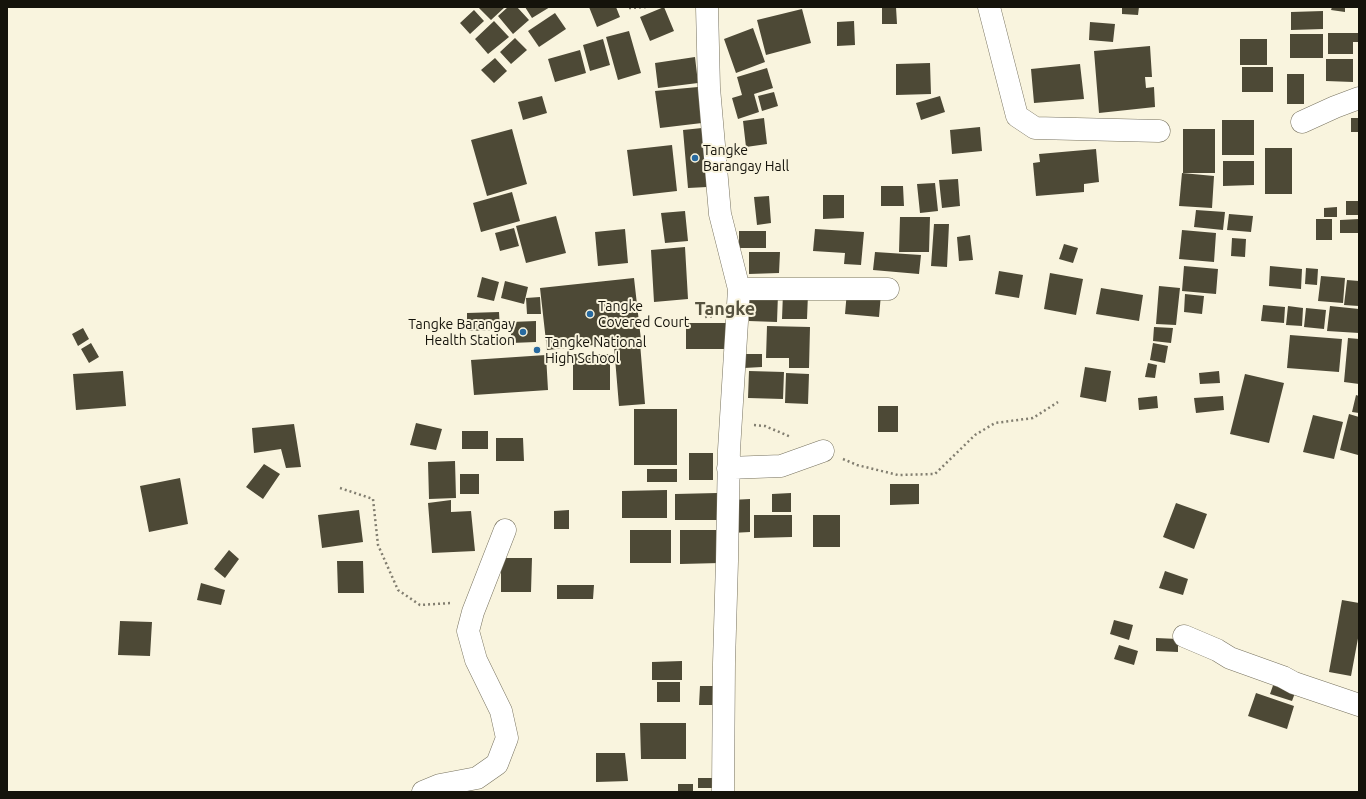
<!DOCTYPE html>
<html>
<head>
<meta charset="utf-8">
<style>
  body { margin:0 }
  #map { position:relative; width:1366px; height:799px; overflow:hidden; background:#f9f4de; font-family:Ubuntu,sans-serif }
  canvas { display:block }
  .frame { position:absolute; inset:0; border:8px solid #15130b; pointer-events:none }
</style>
</head>
<body>
<div id="map">
<canvas width="1366" height="799"></canvas>
<div class="frame"></div>
</div>
<script>
const g = document.querySelector('canvas').getContext('2d');
g.lineJoin = 'round';
function fill(path, color) { g.fillStyle = color; g.fill(path, 'evenodd'); }
const poly = rows => new Path2D(rows.map(r => 'M' + r).join(''));
function stroke(path, color, width, dash) { g.strokeStyle = color; g.lineWidth = width; g.lineCap = dash ? 'butt' : 'round'; g.setLineDash(dash || []); g.stroke(path); }
function drawText(font, color, halo, rows, align = 'center') {
  g.font = font + ' Ubuntu,sans-serif'; g.lineWidth = 4; g.setLineDash([]); g.textBaseline = 'middle'; g.strokeStyle = halo; g.fillStyle = color; for (const [text, x, y, turn = 0] of rows) {
    g.save(); g.translate(x, y); g.rotate((+turn || 0) * Math.PI / 180); g.textAlign = isNaN(turn) ? turn : align; if (halo) g.strokeText(text, 0, 0); g.fillText(text, 0, 0); g.restore();
  }
}
fill(poly([
  [478,7,505,7,491,20],
  [508,7,517,7,529,20,513,34,498,16],
  [525,7,550,7,532,18],
  [589,7,616,7,620,17,597,27],
  [664,7,674,31,650,41,640,17],
  [882,7,896,7,897,24,882,24],
  [1122,7,1139,7,1138,15,1122,14],
  [1332,7,1345,7,1345,12,1331,10],
  [802,9,811,43,766,55,757,20],
  [474,10,484,21,470,34,460,23],
  [1323,11,1323,29,1291,30,1291,12],
  [555,13,566,29,539,47,528,31],
  [494,21,509,37,488,54,475,39],
  [854,21,855,45,837,46,837,22],
  [1090,22,1115,24,1113,42,1089,40],
  [753,28,765,62,736,73,724,39],
  [629,31,641,73,618,80,606,37],
  [1328,33,1359,33,1359,42,1353,42,1353,54,1328,54],
  [1290,34,1323,34,1323,58,1290,58],
  [515,38,527,50,511,64,500,52],
  [603,39,610,65,590,71,583,45],
  [1240,39,1267,39,1267,65,1240,65],
  [1150,46,1152,77,1145,77,1146,88,1154,87,1155,107,1099,113,1094,51],
  [580,50,586,73,555,82,548,59],
  [695,57,698,83,658,88,655,63],
  [495,58,507,71,494,83,481,70],
  [1326,59,1353,59,1353,82,1326,81],
  [930,63,931,94,896,95,896,64],
  [1080,64,1084,99,1034,103,1031,69],
  [1242,67,1273,67,1273,92,1242,92],
  [767,68,773,88,754,94,759,112,738,119,732,98,742,95,737,77],
  [1287,74,1304,74,1304,104,1287,104],
  [698,87,702,123,660,128,655,91],
  [774,92,778,106,762,111,758,96],
  [542,96,547,113,523,120,518,102],
  [940,96,945,112,921,120,916,103],
  [764,118,767,144,746,147,743,121],
  [1351,118,1359,118,1359,132,1351,132],
  [1222,120,1254,120,1254,155,1222,155],
  [980,127,982,151,952,154,950,130],
  [702,128,707,187,688,188,683,130],
  [512,129,527,184,487,196,471,140],
  [1183,129,1215,129,1215,173,1183,173],
  [672,145,677,191,633,196,627,150],
  [1265,148,1292,148,1292,194,1265,194],
  [1096,149,1099,182,1084,184,1084,192,1036,196,1033,163,1040,162,1039,154],
  [1223,161,1254,161,1254,185,1223,186],
  [1182,173,1214,176,1212,208,1179,206],
  [958,179,960,206,942,208,939,180],
  [935,183,938,211,920,213,917,184],
  [881,186,903,186,904,206,881,206],
  [512,192,520,221,481,232,473,203],
  [823,195,844,195,844,218,823,219],
  [769,196,771,223,757,225,754,197],
  [1346,201,1359,201,1359,215,1346,215],
  [1337,207,1337,217,1324,217,1324,208],
  [1196,210,1225,212,1223,230,1194,227],
  [685,211,688,241,665,243,661,213],
  [1229,214,1253,216,1251,232,1227,230],
  [556,216,566,253,526,263,516,226],
  [900,217,930,217,929,252,899,252],
  [1316,219,1332,219,1332,240,1316,240],
  [1359,219,1359,233,1340,233,1340,220],
  [934,224,949,224,947,267,931,266],
  [514,228,519,246,500,251,495,233],
  [625,229,628,263,598,266,595,232],
  [815,229,864,232,861,265,844,264,845,253,813,251],
  [1182,230,1216,233,1214,262,1179,259],
  [739,231,766,231,766,248,739,248],
  [970,235,973,260,959,261,957,237],
  [1232,238,1246,239,1245,257,1231,256],
  [1064,244,1078,248,1073,263,1059,259],
  [685,247,688,299,654,302,651,250],
  [749,252,780,252,779,273,749,274],
  [875,252,921,255,919,274,873,270],
  [1184,266,1218,269,1216,294,1182,291],
  [1270,266,1302,269,1301,289,1269,286],
  [1306,268,1318,269,1317,285,1305,284],
  [999,271,1023,275,1019,298,995,294],
  [1050,273,1083,279,1076,315,1044,309],
  [1321,276,1345,278,1343,303,1318,301],
  [482,277,499,282,494,301,477,297],
  [634,278,641,340,547,350,540,288],
  [1347,280,1359,281,1359,306,1344,305],
  [505,281,528,287,524,304,501,298],
  [1159,286,1180,288,1176,325,1156,324],
  [1101,288,1143,295,1139,321,1096,314],
  [847,291,881,294,879,317,845,314],
  [749,293,778,294,777,322,749,321],
  [783,293,808,294,807,319,782,319],
  [1185,294,1204,296,1202,314,1184,312],
  [540,297,541,314,527,314,526,298],
  [1263,305,1285,307,1284,323,1261,321],
  [1288,306,1303,308,1302,326,1286,325],
  [1330,306,1359,309,1359,333,1327,331],
  [1306,308,1326,310,1324,329,1304,327],
  [499,312,500,330,467,331,467,313],
  [536,321,536,342,511,343,511,322],
  [686,323,726,323,726,349,686,349],
  [767,326,810,327,809,368,789,368,789,358,766,358],
  [1154,327,1173,328,1171,343,1153,341],
  [83,328,89,339,78,346,72,334],
  [1290,335,1342,339,1339,372,1287,368],
  [1348,338,1359,339,1359,384,1344,382],
  [91,343,99,357,89,363,81,349],
  [640,343,645,404,619,406,614,346],
  [1153,343,1168,346,1165,363,1150,360],
  [573,354,610,354,610,390,573,390],
  [744,354,762,354,762,367,744,368],
  [546,355,548,390,474,395,471,360],
  [1148,363,1157,365,1155,378,1145,377],
  [1085,367,1111,371,1106,402,1080,397],
  [123,371,126,406,76,410,73,374],
  [749,371,784,372,783,399,748,398],
  [1219,371,1220,383,1200,384,1199,373],
  [786,373,809,374,808,404,785,403],
  [1245,374,1284,383,1269,443,1230,434],
  [1356,395,1359,396,1359,413,1352,412],
  [1157,396,1158,408,1139,410,1138,398],
  [1223,396,1224,410,1196,413,1194,398],
  [878,406,898,406,898,432,878,432],
  [634,409,677,409,677,465,634,465],
  [1349,414,1359,417,1358,455,1340,450],
  [1313,415,1343,422,1334,459,1303,452],
  [416,423,442,429,436,450,410,445],
  [294,424,301,467,286,468,281,449,254,453,252,428],
  [462,431,488,431,488,449,462,449],
  [496,438,523,438,524,461,496,461],
  [689,453,713,453,713,480,689,480],
  [455,461,456,498,429,499,428,462],
  [264,464,280,474,263,499,246,487],
  [647,469,677,469,677,482,647,482],
  [460,474,479,474,479,494,460,494],
  [180,478,188,524,149,532,140,486],
  [890,484,919,484,919,504,890,505],
  [667,490,667,518,622,518,622,491],
  [717,493,717,520,675,520,675,494],
  [791,493,791,512,772,512,772,494],
  [750,499,750,532,731,533,731,500],
  [451,500,451,512,471,511,475,551,432,553,428,503],
  [1176,503,1207,514,1194,549,1163,537],
  [359,510,363,542,322,548,318,515],
  [569,510,569,529,554,529,554,511],
  [754,515,792,515,792,537,754,538],
  [813,515,840,515,840,547,813,547],
  [630,530,671,530,671,563,630,563],
  [680,530,720,530,720,563,680,564],
  [229,550,239,559,225,578,214,569],
  [501,558,532,558,531,592,501,592],
  [337,561,363,561,364,593,338,593],
  [1165,571,1188,579,1183,595,1159,588],
  [201,583,225,590,221,605,197,600],
  [557,585,594,585,593,599,557,599],
  [1342,600,1359,603,1359,633,1351,676,1329,672],
  [1114,620,1133,625,1129,640,1110,634],
  [120,621,152,622,150,656,118,655],
  [1156,638,1178,639,1178,652,1156,651],
  [1119,645,1138,651,1134,665,1114,659],
  [682,661,682,680,652,680,652,662],
  [1276,677,1298,685,1292,701,1270,694],
  [657,682,680,682,680,702,657,702],
  [700,686,716,686,716,705,699,705],
  [1256,693,1294,706,1287,729,1248,716],
  [640,723,686,723,686,759,641,759],
  [596,753,625,753,628,781,596,782],
  [698,778,712,778,712,788,698,788],
  [678,784,693,784,693,792,678,792]
]), '#4d4936');
const minor = poly([
  [707,7,709,88,720,214,739,289,729,450,727,561,724,663,723,792],
  [989,7,1017,116,1035,128,1159,131],
  [1302,122,1335,107,1359,98],
  [739,289,888,289],
  [728,468,781,466,823,451],
  [1184,636,1217,650,1230,658,1283,677,1294,683,1359,705],
  [423,792,440,785,477,778,497,764,507,738,501,711,476,660,468,631,473,612,505,530]
]);
stroke(minor, '#77725f', 23);
stroke(poly([
  [629,8,648,7],
  [705,317,715,316],
  [754,425,765,426,791,437],
  [843,459,857,465,898,475,935,474,975,435,995,423,1033,418,1058,402],
  [340,488,373,499,378,545,398,590,420,605,451,603]
]), '#827e70', 2.5, [2, 3]);
stroke(minor, '#fff', 22);
for (const [x, y, r, color] of [
  [695,158,4,"#286aa0"],
  [590,314,4,"#286aa0"],
  [523,332,4,"#286aa0"],
  [537,350,4,"#286aa0"]
]) { const dot = new Path2D(); dot.arc(x, y, r, 0, 2 * Math.PI); g.fillStyle = color; g.fill(dot); stroke(dot, '#f9f4de', 1.5); }
drawText('14px', '#15130b', '#f9f4de', [
  ["Tangke",703,150],
  ["Barangay Hall",703,166],
  ["Tangke",598,306],
  ["Covered Court",598,322],
  ["Tangke Barangay",515,324,"right"],
  ["Health Station",515,340,"right"],
  ["Tangke National",545,342],
  ["High School",545,358]
], 'left');
drawText('bold 18px', '#56523f', '#f9f4de', [
  ["Tangke",725,309]
]);
</script>
</body>
</html>
